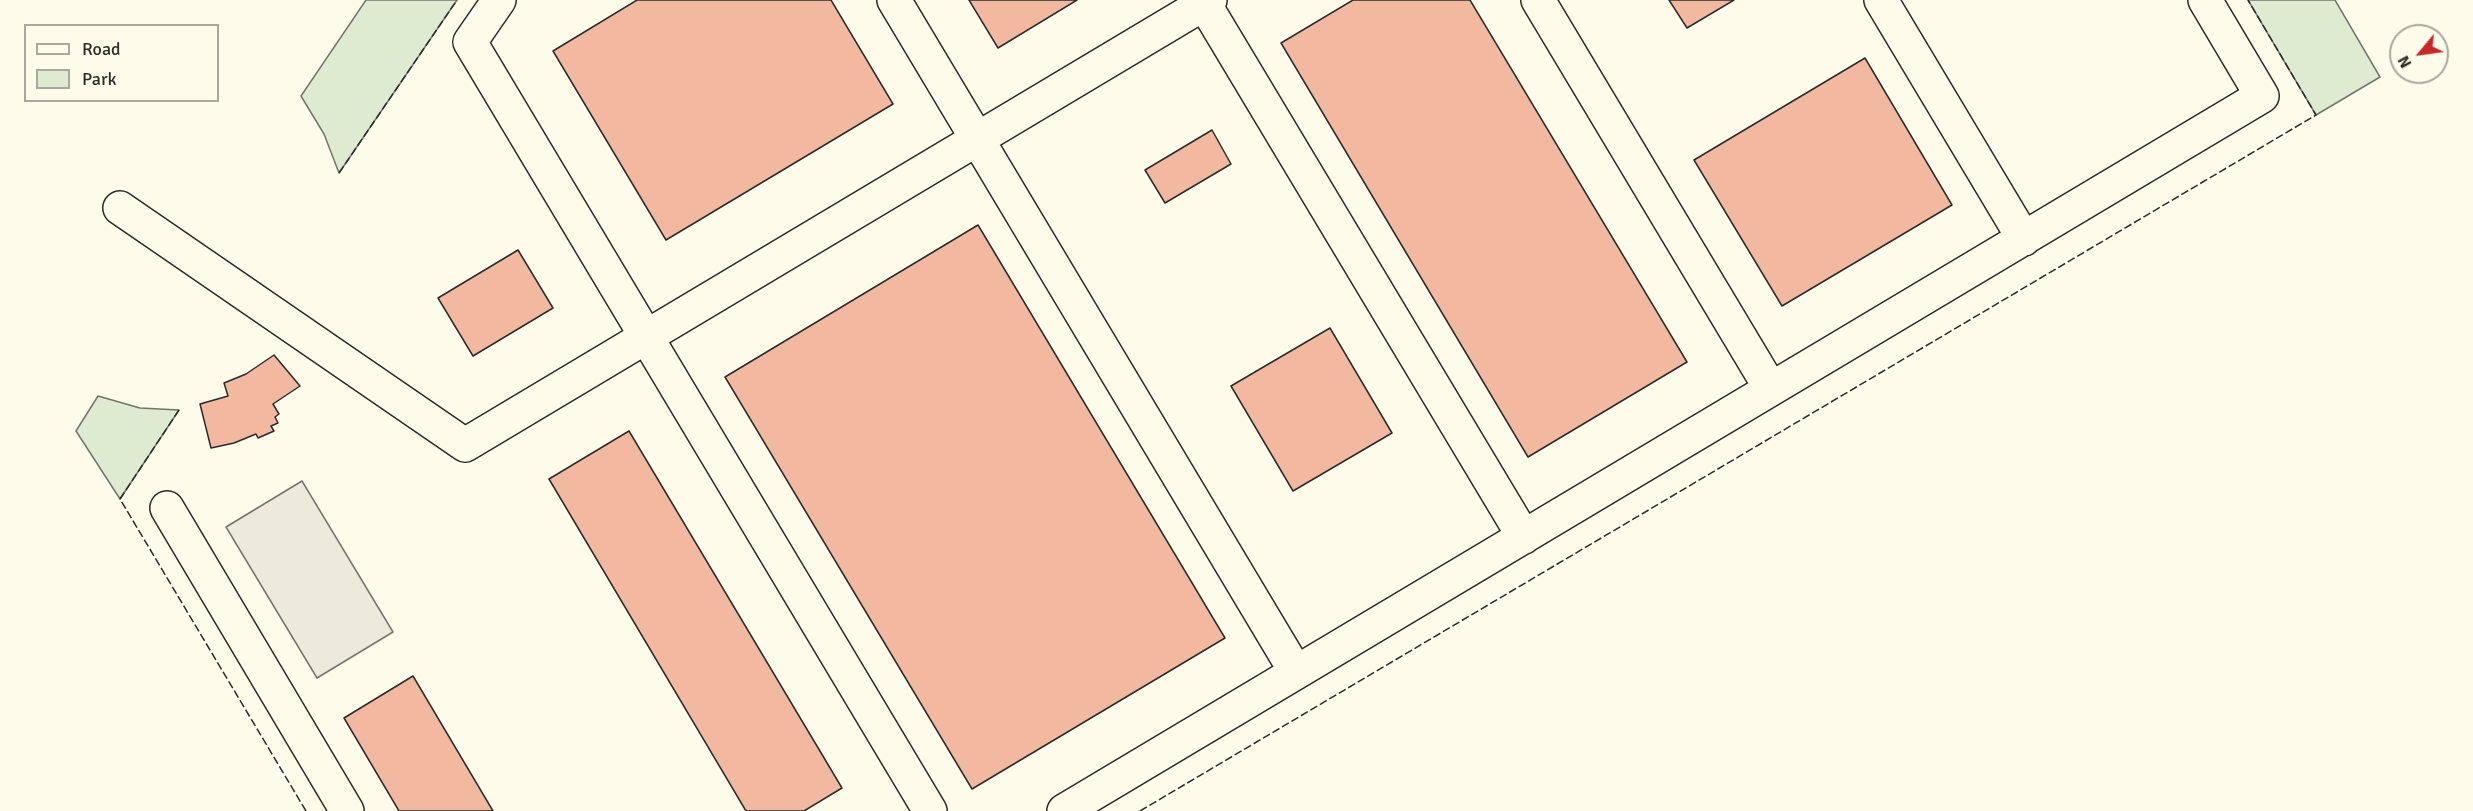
<!DOCTYPE html>
<html>
<head>
<meta charset="utf-8">
<style>
  body { margin:0 }
  #map { position:relative; width:2473px; height:811px; overflow:hidden; background:#fdfbea; font-family:Signika,sans-serif }
  canvas { display:block }
  .legend { position:absolute; left:24px; top:24px; width:195px; height:78px; box-sizing:border-box; background:#fdfbea; border:2px solid #a9a89e; margin:0; padding:8px 10px; list-style:none; font-size:18px; color:#2b2b2b }
  .legend li { display:flex; align-items:center; gap:12px; height:30px }
  .legend b { width:30px; border:2px solid #a9a89e }
  .north { position:absolute; left:2389px; top:24px; width:60px; height:60px; box-sizing:border-box; background:#fdfbea; border:2px solid #a9a89e; border-radius:50%; rotate:241deg; font-size:16px; font-weight:700; line-height:24px; text-align:center; color:#2b2b2b }
  .north::after { content:''; display:block; margin:auto; width:21px; height:27px; background:#c62828; clip-path:polygon(50% 0,100% 100%,50% 72%,0 100%) }
</style>
</head>
<body>
<div id="map">
<canvas width="2473" height="811"></canvas>
<ul class="legend">
<li><b style="height:8px;background:#fdfbea"></b>Road</li>
<li><b style="height:16px;background:#deebd1"></b>Park</li>
</ul>
<div class="north">N</div>
</div>
<script>
const g = document.querySelector('canvas').getContext('2d');
g.lineJoin = 'round';
function fill(path, color) { g.fillStyle = color; g.fill(path, 'evenodd'); }
const poly = rows => new Path2D(rows.map(r => 'M' + r).join(''));
function stroke(path, color, width, dash) { g.strokeStyle = color; g.lineWidth = width; g.lineCap = dash ? 'butt' : 'round'; g.setLineDash(dash || []); g.stroke(path); }
const green = poly([
  [366,0,457,0,339,173,324,134,301,96,366,0],
  [2248,0,2335,0,2380,77,2316,115,2248,0],
  [98,396,140,408,179,410,120,499,76,431,98,396]
]);
fill(green, '#deebd1');
stroke(green, '#74746e', 1.5);
const parking = poly([
  [302,481,393,632,317,678,226,527,302,481]
]);
fill(parking, '#eceadb');
stroke(parking, '#74746e', 1.5);
const building = poly([
  [637,0,831,0,893,104,666,240,553,51,637,0],
  [969,0,1077,0,998,48,969,0],
  [1353,0,1470,0,1687,362,1528,457,1281,43,1353,0],
  [1669,0,1734,0,1687,28,1669,0],
  [1865,58,1952,205,1782,306,1694,160,1865,58],
  [1212,130,1231,164,1165,203,1145,170,1212,130],
  [978,225,1225,638,972,789,725,377,978,225],
  [518,250,553,308,473,356,438,298,518,250],
  [1330,328,1392,433,1293,491,1231,386,1330,328],
  [274,355,300,386,273,404,279,414,275,417,278,423,271,426,274,431,258,438,256,434,234,443,211,448,200,404,228,396,224,383,246,374,274,355],
  [629,431,842,788,804,811,746,811,549,479,629,431],
  [413,676,493,811,399,811,344,718,413,676]
]);
fill(building, '#f2b8a0');
stroke(building, '#2b2b2b', 1.5);
const minor = poly([
  [499,0,470,42,930,811],
  [894,0,1296,672],
  [1202,0,1524,537],
  [1538,0,1771,389],
  [1881,0,2024,239],
  [120,208,465,445,1210,0],
  [167,508,347,811],
  [1064,811,2262,96,2205,0]
]);
stroke(minor, '#2b2b2b', 36);
stroke(minor, '#fdfbea', 33);
stroke(poly([
  [339,173,457,0],
  [179,410,120,499,306,811],
  [1140,811,2316,115,2248,0]
]), '#2b2b2b', 1.5, [8, 3]);
</script>
</body>
</html>
